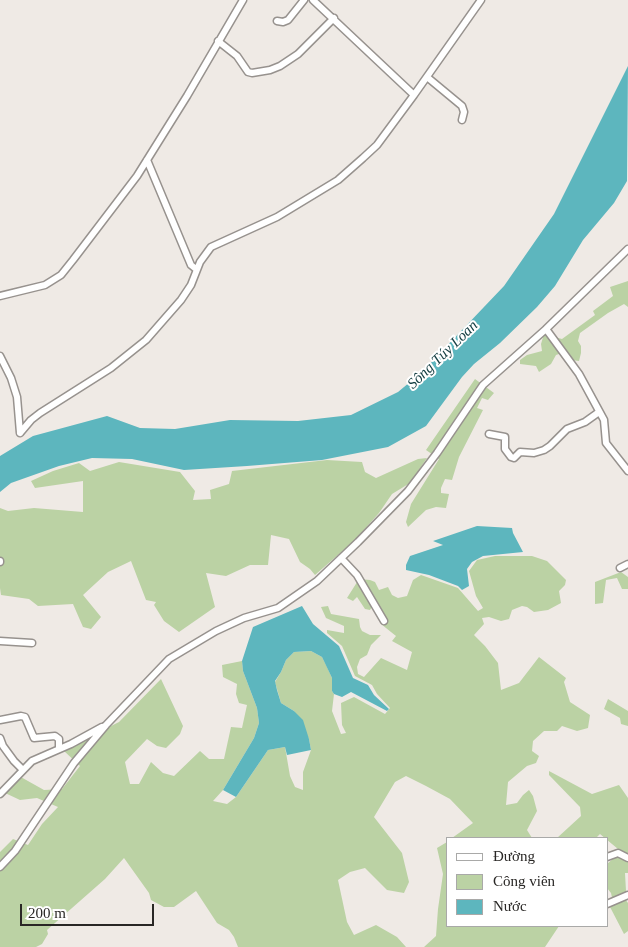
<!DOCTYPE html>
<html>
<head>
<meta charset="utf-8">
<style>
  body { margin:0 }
  #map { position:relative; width:628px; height:947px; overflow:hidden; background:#efeae5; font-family:"Times New Roman",serif }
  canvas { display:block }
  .legend { position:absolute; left:446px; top:837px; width:162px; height:90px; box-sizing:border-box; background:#fff; border:1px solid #a9a9a8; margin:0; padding:6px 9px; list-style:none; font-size:15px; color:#292725 }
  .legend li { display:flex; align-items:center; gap:10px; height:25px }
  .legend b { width:25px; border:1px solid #a9a9a8 }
  .scale { position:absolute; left:20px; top:904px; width:134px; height:22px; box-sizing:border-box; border:2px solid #292725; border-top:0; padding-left:6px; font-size:15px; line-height:18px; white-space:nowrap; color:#292725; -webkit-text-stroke:4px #fff; paint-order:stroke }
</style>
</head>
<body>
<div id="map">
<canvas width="628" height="947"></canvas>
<ul class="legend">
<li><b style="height:6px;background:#fff"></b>Đường</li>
<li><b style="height:14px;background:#bbd2a4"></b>Công viên</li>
<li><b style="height:14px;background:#5db6be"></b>Nước</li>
</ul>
<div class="scale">200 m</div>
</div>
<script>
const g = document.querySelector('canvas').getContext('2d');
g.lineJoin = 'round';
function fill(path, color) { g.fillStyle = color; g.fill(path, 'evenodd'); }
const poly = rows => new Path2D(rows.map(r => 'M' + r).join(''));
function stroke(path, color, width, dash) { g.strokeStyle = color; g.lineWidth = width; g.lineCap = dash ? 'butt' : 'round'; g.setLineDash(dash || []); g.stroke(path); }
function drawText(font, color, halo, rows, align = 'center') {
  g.font = font + ' "Times New Roman",serif'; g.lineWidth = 4; g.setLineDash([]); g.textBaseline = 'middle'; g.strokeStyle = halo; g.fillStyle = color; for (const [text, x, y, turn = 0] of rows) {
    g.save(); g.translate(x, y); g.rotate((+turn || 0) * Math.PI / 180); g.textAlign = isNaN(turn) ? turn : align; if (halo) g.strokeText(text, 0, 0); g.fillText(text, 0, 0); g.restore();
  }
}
fill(poly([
  [628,281,628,307,624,304,608,313,580,333,578,341,581,346,581,353,579,361,571,360,565,352,556,355,551,364,539,372,536,366,520,364,520,360,527,355,542,351,541,344,544,334,562,339,595,315,593,311,613,296,610,287],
  [475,379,494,393,488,400,482,398,477,408,483,410,459,457,452,480,445,479,441,488,441,493,449,494,446,508,436,507,426,510,408,527,406,522,411,504,439,459,426,450],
  [427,458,410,483,392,494,379,513,354,541,315,575,310,569,300,562,289,539,271,535,268,565,250,565,226,576,206,573,215,607,179,632,164,621,154,605,156,602,146,600,131,561,108,572,83,595,101,617,91,629,83,627,73,604,38,606,29,599,1,595,0,588,0,508,8,511,34,508,83,512,83,481,35,488,31,481,53,471,79,463,90,471,119,462,180,472,195,491,193,500,211,499,210,490,229,484,232,471,327,460,362,462,365,472,376,478,418,459],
  [495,556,532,556,547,561,566,580,565,585,559,591,561,603,548,610,534,612,527,607,522,606,512,610,509,619,501,621,489,617,482,618,484,624,474,635,485,646,498,663,501,690,519,683,539,657,566,678,564,682,570,702,590,715,588,728,577,731,562,726,557,731,544,731,533,741,532,751,539,756,536,763,527,766,508,782,506,805,517,803,523,795,529,790,533,796,537,811,527,830,532,838,452,838,473,823,450,799,426,786,406,776,395,782,374,817,402,853,409,882,404,893,387,890,365,868,350,872,338,880,347,922,354,935,376,925,397,937,406,947,238,947,234,937,229,930,217,923,196,891,174,907,164,907,151,900,149,893,124,858,105,879,47,930,48,934,42,944,36,947,0,947,0,852,13,839,28,845,42,824,58,807,37,798,20,800,3,792,19,776,44,790,62,789,80,766,63,750,119,722,161,679,183,726,180,734,166,748,157,746,147,739,125,762,130,784,139,784,151,762,163,773,174,776,200,751,209,759,224,759,231,727,242,728,247,705,239,703,236,694,237,684,223,677,222,665,242,661,243,671,257,708,259,723,254,738,223,790,213,801,227,804,236,797,268,750,285,747,290,776,295,787,303,790,303,772,311,750,309,739,294,711,281,703,275,682,281,672,286,660,294,652,311,651,322,657,327,667,332,678,332,691,334,694,332,711,341,734,346,733,342,725,341,703,354,697,385,714,390,708,377,694,372,685,355,676,342,646,327,633,327,630,344,633,344,626,326,618,321,607,328,606,331,614,359,619,360,627,362,631,370,635,381,635,371,645,367,655,360,659,357,667,358,674,364,677,381,658,407,670,412,652,392,641,396,636,381,624,373,605,370,610,365,609,357,597,353,601,347,598,359,579,370,580,375,582,379,590,388,587,392,595,398,598,407,596,413,580,421,575,458,588,478,611,483,608,476,596,469,571,477,560],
  [621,572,628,577,628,589,622,589,617,578,606,580,603,603,595,604,595,582],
  [608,699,628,711,628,726,621,724,620,718,604,709],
  [549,771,592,794,619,785,628,798,628,873,625,873,626,891,625,899,628,903,628,931,624,934,609,905,613,902,611,893,607,888,607,864,616,856,618,849,600,834,596,838,557,838,581,816,580,807,549,775],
  [447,842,447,926,559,926,545,947,424,947,436,936,438,909,443,874,437,848]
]), '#bbd2a4');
fill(poly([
  [628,66,627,181,614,203,583,240,555,286,537,307,500,343,474,364,462,377,426,426,388,447,322,460,247,466,184,470,132,459,92,458,59,466,11,483,0,492,0,456,33,436,107,416,140,428,175,429,230,420,298,421,351,415,398,392,422,372,504,286,554,214],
  [477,526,512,528,513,533,523,552,483,556,472,562,467,569,469,586,462,590,458,586,429,575,406,570,406,565,410,556,443,545,433,541],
  [302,606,313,624,339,646,353,678,368,685,374,695,389,709,387,711,351,692,342,697,334,694,332,691,332,678,322,657,311,651,294,652,286,660,281,672,275,681,277,690,281,703,294,711,303,720,309,739,311,750,287,755,285,747,268,750,236,797,223,790,254,738,259,723,257,708,243,671,242,661,253,627]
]), '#5db6be');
const minor = poly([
  [313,0,414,95],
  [277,21,283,22,288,20,304,0],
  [218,41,237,56,248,72,252,73,270,70,280,66,298,54,334,18],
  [427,77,462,106,464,112,462,120],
  [147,160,191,265,196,269],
  [0,296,45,285,61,275,73,260,137,176,187,96,243,0],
  [546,329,579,374,604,420,606,443,628,471],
  [0,356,11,378,17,397,20,433],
  [20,433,31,420,40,413,111,368,146,340,181,300,191,285,200,262,211,247,277,217,338,180,363,158,377,145,414,95,481,0],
  [489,434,505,437,505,449,511,457,514,458,520,452,534,453,544,450,550,446,567,429,585,422,599,412],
  [341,558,357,575,384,621],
  [0,562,0,561],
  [620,568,628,564],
  [0,641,32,643],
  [0,720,21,716,25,717,34,738,55,736,59,739,59,749],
  [0,738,3,746,14,761,23,770],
  [0,794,32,761,71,744,102,727],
  [607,857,618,853,628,858],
  [0,867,15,851,74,763,106,725,169,659,216,631,244,618,278,608,317,581,358,542,408,491,437,453,483,385,546,329,628,249],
  [607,904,628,895]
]);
stroke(minor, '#97928e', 9);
stroke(minor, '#fff', 6);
drawText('italic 15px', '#164044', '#fff', [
  ["Sông Túy Loan",443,355,-44]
]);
</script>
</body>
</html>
